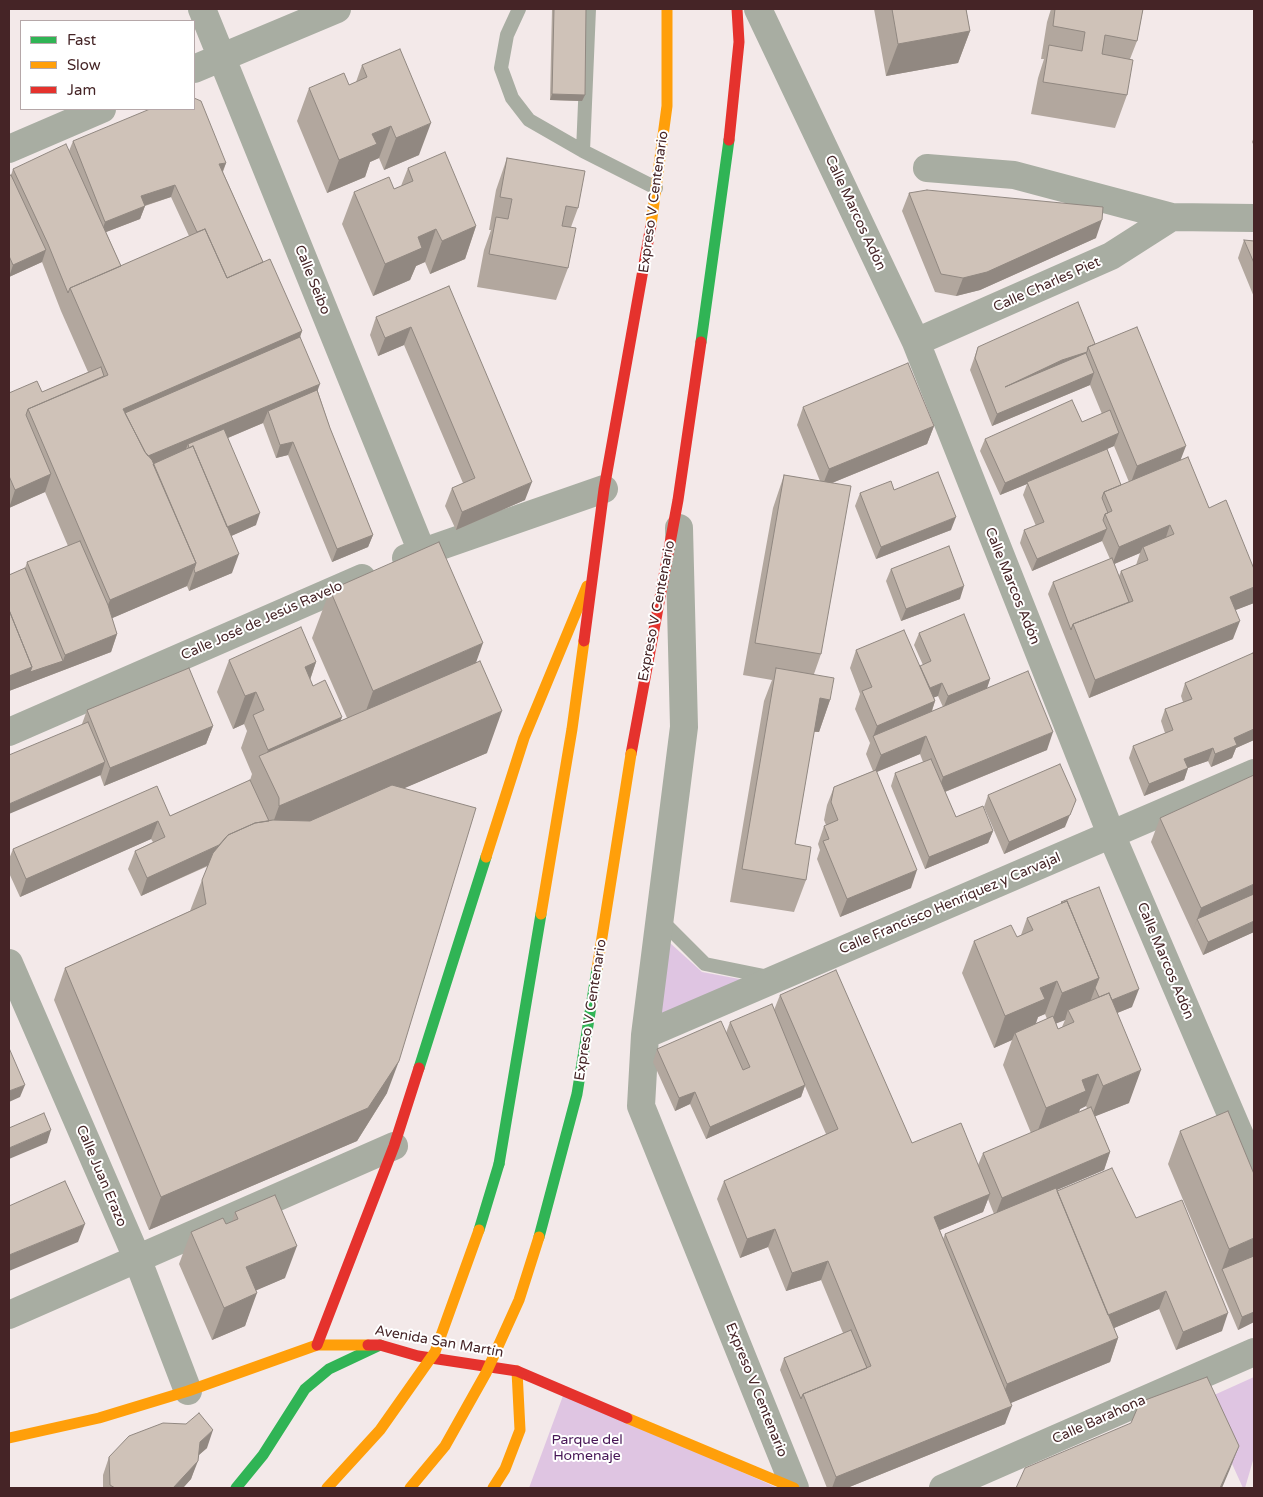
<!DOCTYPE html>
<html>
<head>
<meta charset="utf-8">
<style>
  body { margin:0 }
  #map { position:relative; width:1263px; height:1497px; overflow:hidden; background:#f3e9e9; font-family:"Varela Round",sans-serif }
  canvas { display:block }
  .frame { position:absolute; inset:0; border:10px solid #452426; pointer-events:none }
  .legend { position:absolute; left:20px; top:20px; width:175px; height:90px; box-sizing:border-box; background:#fff; border:1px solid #b5a7a8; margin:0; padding:6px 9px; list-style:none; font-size:15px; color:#452426 }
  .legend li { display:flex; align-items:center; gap:10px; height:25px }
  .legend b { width:25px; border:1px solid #b5a7a8 }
</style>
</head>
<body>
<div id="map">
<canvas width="1263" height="1497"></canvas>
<div class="frame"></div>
<ul class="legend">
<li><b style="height:6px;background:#30b455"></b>Fast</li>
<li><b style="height:6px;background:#ff9f0a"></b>Slow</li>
<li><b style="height:6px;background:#e5322d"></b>Jam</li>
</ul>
</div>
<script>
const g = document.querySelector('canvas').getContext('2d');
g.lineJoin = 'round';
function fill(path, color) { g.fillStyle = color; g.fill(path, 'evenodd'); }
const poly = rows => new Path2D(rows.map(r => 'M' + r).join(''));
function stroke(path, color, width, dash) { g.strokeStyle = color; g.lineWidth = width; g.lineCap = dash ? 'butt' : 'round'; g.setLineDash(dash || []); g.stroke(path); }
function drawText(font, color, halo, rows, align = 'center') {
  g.font = font + ' "Varela Round",sans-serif'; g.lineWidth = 4; g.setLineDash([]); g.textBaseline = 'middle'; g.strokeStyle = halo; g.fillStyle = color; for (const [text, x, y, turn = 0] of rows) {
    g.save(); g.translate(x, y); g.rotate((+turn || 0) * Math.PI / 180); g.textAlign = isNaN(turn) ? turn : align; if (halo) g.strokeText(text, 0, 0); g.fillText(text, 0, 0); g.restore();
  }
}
fill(poly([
  [669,942,702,972,750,981,658,1018],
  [1254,1377,1254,1457,1245,1488,1243,1488,1203,1400],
  [564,1393,778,1488,529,1488]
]), '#dfc5e2');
stroke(poly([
  [519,9,507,35,501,68,512,98,529,120,583,151,656,188],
  [583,151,589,9],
  [660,919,705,964,769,977]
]), '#a8ada2', 14);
stroke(poly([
  [202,9,422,552],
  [758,9,916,342,1111,834,1254,1168],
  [194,69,337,9],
  [9,149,102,109],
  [927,168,1014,175,1172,217],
  [916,342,1111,256,1172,217,1254,218],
  [679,528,684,727,645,1035,641,1106,795,1488],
  [406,558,604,489],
  [9,732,362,578],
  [9,963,137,1258,188,1391],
  [645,1035,1254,773],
  [9,1315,394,1146],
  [943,1488,1254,1352]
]), '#a8ada2', 28);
stroke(poly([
  [701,342,729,140],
  [419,1068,486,857],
  [499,1164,541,914],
  [236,1488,263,1455,305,1389,329,1369,380,1345]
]), '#30b455', 11);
stroke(poly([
  [651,225,667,106,667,9],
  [486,857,524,738,587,586],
  [541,914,572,729,584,641],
  [627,1418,794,1488],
  [9,1438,99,1418,188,1391,317,1345,368,1345],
  [493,1488,505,1469,520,1430,517,1371]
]), '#ff9f0a', 11);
stroke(poly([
  [729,140,739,42,737,9],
  [584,641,604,489,651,225],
  [631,754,678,500,701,342],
  [317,1345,394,1146,419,1068],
  [368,1345,380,1345,418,1356,517,1371,627,1418]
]), '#e5322d', 11);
stroke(poly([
  [479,1230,499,1164],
  [539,1237,577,1094,597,969]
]), '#30b455', 11);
stroke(poly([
  [597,969,631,754],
  [327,1488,380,1430,435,1352,479,1230],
  [410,1488,445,1446,486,1373,519,1300,539,1237]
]), '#ff9f0a', 11);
fill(poly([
  [552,9,586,9,585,95,582,101,550,100],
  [874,9,966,9,970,31,958,63,886,76],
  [1051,9,1143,9,1137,41,1130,59,1127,95,1115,128,1031,114,1038,78,1044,59,1041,59,1047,22],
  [362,65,419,155,384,170,379,158,370,162,365,177,327,193,297,121,309,88,349,85,356,82],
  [1254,137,1254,146,1252,142],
  [73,141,226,163,223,172,263,262,302,331,300,337,330,428,373,535,368,547,332,562,288,455,276,458,263,423,228,438,256,525,231,536,232,573,189,591,187,586,112,618,117,634,111,652,9,691,9,575,25,568,27,562,68,546,45,492,9,508,9,393,42,392,88,372,61,311,42,262,9,277,9,176,11,175,13,169,69,151],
  [171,197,189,236,121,266,106,232,140,219,145,206],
  [507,158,578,208,571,227,568,268,556,300,477,287,484,250,491,230,489,230,496,190],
  [408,168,476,226,465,259,430,274,425,262,416,266,410,280,373,296,342,224,354,192,394,189,401,186],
  [909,193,1096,238,980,290,956,296,935,292,902,211],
  [1244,240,1254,241,1254,297,1238,258],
  [449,286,525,500,456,530,445,506,452,488,463,483,404,345,378,356,370,335,376,317],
  [1095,344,1181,460,1209,508,1254,603,1235,610,1233,639,1089,698,1048,594,1053,582,1110,559,1102,541,1032,571,1020,543,1024,530,1036,526,1023,495,1027,484,1000,495,980,451,985,439,1082,422,1102,414,1090,385,992,426,970,370,978,347],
  [1114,446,1129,482,1121,485,1107,449],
  [1140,553,1136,565,1121,571,1119,576,1114,564],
  [803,407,934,426,927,444,832,483,821,654,814,674,830,700,819,732,814,732,795,844,806,880,794,912,730,902,764,701,772,680,743,675,773,508,784,475,820,481,797,425],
  [894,490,951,530,876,559,855,506,860,493],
  [891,569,960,599,901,621,886,581],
  [330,590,476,663,487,753,404,788,387,1093,357,1141,149,1230,54,1000,65,968,190,911,202,880,208,866,141,896,128,869,135,851,153,842,151,839,20,897,9,873,9,859,13,849,170,816,250,780,252,774,241,748,247,731,244,724,233,729,217,692,229,660,316,662,310,680,313,686,342,717,340,721,347,718,312,638],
  [919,633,990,679,987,688,1047,750,945,792,956,817,993,831,988,843,925,869,891,786,895,773,923,762,920,754,877,772,911,888,840,917,817,859,820,850,818,844,824,826,826,825,824,820,827,805,834,787,873,771,866,754,870,743,855,709,860,694,850,668,856,650,920,666,923,665,914,645],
  [938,696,943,707,932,711,935,701,934,697],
  [1254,655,1254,740,1236,748,1232,758,1211,767,1208,761,1188,768,1184,780,1144,796,1129,758,1133,746,1165,733,1161,721,1165,709,1183,702,1181,696,1185,683],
  [87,710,213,726,206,744,104,786,82,724],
  [988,795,1065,827,1004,854,984,807],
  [1160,818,1254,932,1203,955,1151,842],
  [1061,902,1132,1007,1117,1013,1129,1103,1095,1116,1110,1152,1104,1170,1057,1190,1057,1191,1136,1218,1222,1331,1176,1350,1159,1309,1114,1328,1118,1338,1110,1362,1010,1403,1005,1424,847,1488,827,1488,780,1370,784,1358,843,1333,821,1280,786,1291,768,1247,740,1258,717,1199,724,1181,826,1134,805,1086,801,1097,706,1139,690,1104,675,1111,653,1062,657,1049,726,1033,730,1022,774,1010,780,995,912,1143,978,1165,983,1153,1031,1133,1003,1065,1012,1040,994,1048,962,973,974,941,1017,937,1021,935,1027,918,1061,904],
  [1045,1014,1047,1019,1036,1023,1038,1017],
  [1065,1020,1062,1027,1058,1029,1056,1023],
  [1086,1106,1087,1108,1079,1112,1080,1109],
  [988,1199,994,1214,945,1234,943,1239,940,1230,983,1212],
  [1228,1111,1254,1322,1238,1330,1168,1164,1180,1131],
  [235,1212,285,1278,256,1290,245,1326,212,1340,179,1264,191,1232,226,1224,232,1222],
  [207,1448,199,1455,191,1479,183,1488,103,1488,103,1475,109,1457]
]), '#b2a79e');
fill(poly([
  [970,31,958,63,886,76,898,44],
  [552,94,585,95,582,101,550,100],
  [431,123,419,155,384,170,396,138],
  [391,126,379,158,370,162,365,177,327,193,339,160,372,134],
  [226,163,221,175,219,164],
  [175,185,171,197,137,208,141,196],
  [145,206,140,219,101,234,105,222],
  [1102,220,1096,238,980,290,956,296,963,278],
  [476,226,465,259,430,274,442,241],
  [436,229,425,262,416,266,410,280,373,296,385,264,418,237],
  [46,250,42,262,9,277,13,265],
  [411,327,404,345,378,356,385,338],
  [302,331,293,355,127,427,123,409],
  [1087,352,1082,364,1005,387,1062,360],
  [1094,373,1090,385,992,426,997,414],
  [320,384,313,403,268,411,263,423,192,453,188,444,183,456,152,470,143,458],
  [934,426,927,444,822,487,829,469],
  [1119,433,1114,446,1028,483,1027,482,1027,484,1000,495,1005,483],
  [293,442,288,455,276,458,280,445],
  [1186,446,1179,464,1130,485,1137,466],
  [51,474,45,492,9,508,15,490],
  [532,482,525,500,456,530,462,512],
  [260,513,256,525,220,541,224,528],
  [956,517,951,530,876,559,881,547],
  [1170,525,1164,543,1143,547,1140,553,1112,565,1119,547],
  [1107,529,1102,541,1032,571,1037,559],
  [373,535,368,547,332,562,337,549],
  [239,554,232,573,189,591,195,573],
  [196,563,187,586,101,623,110,600],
  [964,586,960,599,901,621,906,609],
  [1254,587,1254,603,1223,615,1230,597],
  [1240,621,1233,639,1089,698,1095,680],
  [117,634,111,652,9,691,9,676,32,667,63,661,65,655],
  [483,643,466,691,356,739,373,691],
  [316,662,305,694,305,667],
  [990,679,986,691,943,709,948,696],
  [942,683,938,696,922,702,926,690],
  [256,692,244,724,233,729,245,696],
  [820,698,830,700,819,732,808,731],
  [935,701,929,719,873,737,877,726],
  [502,711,487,753,264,848,279,806],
  [342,717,330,750,263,764,268,750],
  [213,726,206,744,104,786,110,768],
  [1254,729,1254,740,1236,748,1232,758,1211,767,1215,754,1234,738],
  [1053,732,1047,750,937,795,943,777],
  [926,736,920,754,874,773,881,755],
  [1213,748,1208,761,1188,768,1184,780,1144,796,1149,784,1184,759],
  [105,762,101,775,9,814,9,804],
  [1076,800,1065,827,1004,854,1009,842],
  [158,821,151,839,20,897,26,879],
  [270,822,263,840,141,896,147,878],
  [993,831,988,843,925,869,929,857],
  [917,870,911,888,840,917,847,899],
  [1254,884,1254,904,1197,919,1193,931,1201,908],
  [1254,921,1254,932,1203,955,1208,942],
  [1099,978,1087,1010,1068,1010,1065,1020,1050,1026,1062,993],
  [1057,981,1045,1014,1038,1017,1033,1031,1015,1033,1012,1040,994,1048,1005,1016,1040,988],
  [1139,989,1132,1007,1095,1022,1101,1004],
  [399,1061,387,1093,357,1141,149,1230,161,1197],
  [1141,1070,1129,1103,1091,1118,1103,1086],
  [1098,1074,1086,1106,1080,1109,1074,1124,1034,1141,1046,1108,1082,1080],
  [25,1085,20,1097,9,1102,9,1091],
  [805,1085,801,1097,706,1139,710,1127],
  [695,1092,690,1104,675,1111,679,1098],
  [51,1130,47,1143,9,1159,9,1148],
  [1110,1152,1104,1170,995,1216,1002,1198],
  [990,1194,983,1212,928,1235,934,1217],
  [85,1224,78,1242,9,1271,9,1255],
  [775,1229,768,1247,740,1258,747,1239],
  [1254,1238,1254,1266,1222,1269,1218,1281,1229,1249],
  [297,1246,285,1278,234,1300,246,1267],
  [828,1261,821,1280,786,1291,792,1273],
  [1166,1291,1159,1309,1100,1334,1106,1316],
  [257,1293,245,1326,212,1340,224,1308],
  [1254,1312,1254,1322,1238,1330,1242,1317],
  [1228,1313,1222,1331,1176,1350,1183,1332],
  [1118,1338,1110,1362,999,1408,1007,1384],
  [1012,1406,1005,1424,847,1488,832,1488,836,1477],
  [213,1430,207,1448,193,1460,200,1442],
  [1239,1446,1230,1469,1222,1488,1220,1488],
  [198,1461,191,1479,183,1488,173,1488]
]), '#918881');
const building = poly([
  [554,9,586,9,585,95,552,94,554,9],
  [892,9,966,9,970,31,898,44,892,9],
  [1055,9,1143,9,1137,41,1105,35,1102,54,1133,60,1127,95,1043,82,1049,45,1082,51,1085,32,1053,26,1055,9],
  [400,49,431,123,396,138,391,126,372,134,377,144,339,160,309,88,344,73,349,85,367,77,362,65,400,49],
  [194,98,201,101,226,163,219,164,263,262,227,278,205,229,197,232,175,185,141,196,145,206,105,222,73,141,150,109,194,109,194,98],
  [66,144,121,266,70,288,68,293,48,244,13,169,66,144],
  [445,152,476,226,442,241,436,229,418,237,422,248,385,264,354,192,389,177,394,189,413,181,408,168,445,152],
  [507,158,585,171,578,208,566,206,562,226,576,228,568,268,489,254,496,217,508,219,512,199,500,197,507,158],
  [11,175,46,250,13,265,9,256,9,176,11,175],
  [927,190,1103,207,1102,220,987,272,963,278,941,274,909,193,927,190],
  [205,229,227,278,270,259,302,331,123,409,145,452,152,460,196,563,110,600,28,409,108,375,70,288,205,229],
  [1244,240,1254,241,1254,263,1244,240],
  [449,286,532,482,462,512,452,488,475,478,411,327,385,338,376,317,449,286],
  [1078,302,1095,344,1088,347,1087,352,1062,360,1005,387,1086,353,1094,373,997,414,975,358,978,347,1078,302],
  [1137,327,1186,446,1137,466,1088,347,1137,327],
  [300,337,320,384,148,456,145,452,125,413,300,337],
  [908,363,934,426,829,469,803,407,908,363],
  [101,367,104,376,28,409,26,415,51,474,15,490,9,476,9,393,37,381,42,392,101,367],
  [317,390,330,428,373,535,337,549,293,442,280,445,268,411,317,390],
  [1072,400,1082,422,1110,410,1119,433,1005,483,985,439,1072,400],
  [224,429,260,513,227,527,193,446,189,448,188,444,224,429],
  [193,446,239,554,195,573,194,569,196,563,153,464,193,446],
  [1107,449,1121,485,1104,492,1102,498,1108,513,1105,514,1103,520,1107,529,1037,559,1024,530,1044,522,1027,482,1107,449],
  [1188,457,1209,508,1226,500,1254,569,1254,587,1230,597,1240,621,1095,680,1073,624,1133,601,1121,571,1148,560,1143,547,1174,534,1170,525,1119,547,1105,514,1112,511,1104,492,1188,457],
  [938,472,956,517,881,547,860,493,891,481,894,490,938,472],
  [784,475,851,486,821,654,755,643,784,475],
  [80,541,108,605,117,634,65,655,27,562,80,541],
  [439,542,483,643,373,691,330,590,439,542],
  [949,546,964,586,906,609,891,569,949,546],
  [1112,558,1129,602,1073,624,1071,630,1053,582,1112,558],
  [25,568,63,661,30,672,32,667,9,610,9,575,25,568],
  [9,610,32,667,9,676,9,610],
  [964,614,990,679,948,696,942,683,930,688,920,666,931,661,919,633,964,614],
  [301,627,316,662,305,667,313,686,325,680,342,717,268,750,253,715,264,710,256,692,245,696,229,660,301,627],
  [904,630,935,701,877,726,862,691,872,687,856,650,904,630],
  [1253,653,1254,655,1254,729,1234,738,1237,745,1215,754,1213,748,1184,759,1188,768,1149,784,1133,746,1173,730,1165,709,1192,699,1185,683,1253,653],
  [480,661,502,711,279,806,279,798,259,756,480,661],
  [189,668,213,726,110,768,87,710,189,668],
  [776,668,834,678,830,700,820,698,795,844,811,847,806,880,742,869,776,668],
  [1028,671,1053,732,943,777,926,736,881,755,873,736,1028,671],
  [88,722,105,762,9,804,9,755,88,722],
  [931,759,956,817,983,806,993,831,929,857,895,773,931,759],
  [1060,764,1076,800,1070,815,1009,842,988,795,1060,764],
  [876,770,917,870,847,899,823,841,829,839,824,826,838,820,831,802,834,787,876,770],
  [1254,775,1254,884,1201,908,1160,818,1254,775],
  [250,780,269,821,255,823,228,835,219,845,147,878,135,851,165,837,158,821,26,879,13,849,157,786,170,816,250,780],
  [392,785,476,808,399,1061,368,1108,161,1197,65,968,206,904,202,880,213,853,228,835,255,823,273,820,310,821,392,785],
  [1099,887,1139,989,1112,1000,1109,993,1099,997,1095,988,1099,978,1067,901,1062,903,1061,902,1099,887],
  [1254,894,1254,921,1208,942,1197,919,1254,894],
  [1067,901,1099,978,1062,993,1057,981,1040,988,1045,999,1005,1016,974,941,1011,925,1017,937,1033,930,1027,918,1067,901],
  [836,970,912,1143,961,1123,990,1194,934,1217,1012,1406,836,1477,803,1394,871,1366,828,1261,792,1273,775,1229,747,1239,724,1181,838,1129,780,995,836,970],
  [1109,993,1141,1070,1103,1086,1098,1074,1082,1080,1086,1091,1046,1108,1015,1033,1053,1016,1058,1029,1074,1022,1068,1010,1109,993],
  [772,1004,805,1085,710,1127,695,1092,679,1098,657,1049,721,1021,743,1070,750,1067,730,1022,772,1004],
  [9,1048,25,1085,9,1091,9,1048],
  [1091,1107,1110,1152,1002,1198,983,1153,1091,1107],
  [1228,1111,1254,1174,1254,1238,1229,1249,1180,1131,1228,1111],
  [44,1113,51,1130,9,1148,9,1128,44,1113],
  [1112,1168,1136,1218,1182,1200,1228,1313,1183,1332,1166,1291,1108,1315,1057,1191,1112,1168],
  [65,1181,85,1224,9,1255,9,1206,65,1181],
  [1056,1188,1118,1338,1007,1384,945,1234,1056,1188],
  [275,1195,297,1246,246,1267,257,1293,224,1308,191,1232,223,1218,226,1224,238,1219,235,1212,275,1195],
  [1254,1256,1254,1312,1242,1317,1222,1269,1254,1256],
  [851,1330,867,1368,803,1394,801,1399,784,1358,851,1330],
  [1207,1377,1239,1446,1220,1488,1016,1488,1025,1468,1131,1423,1140,1402,1207,1377],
  [199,1413,213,1430,200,1442,198,1461,173,1488,115,1488,110,1485,109,1457,129,1436,163,1423,186,1424,199,1413]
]);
fill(building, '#cfc2b8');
stroke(building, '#918881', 1);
drawText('14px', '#452426', '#fff', [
  ["Expreso V Centenario",654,202,-82],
  ["Calle Marcos Adón",855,213,65],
  ["Calle Seibo",312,280,68],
  ["Calle Charles Piet",1047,285,-24],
  ["Calle Marcos Adón",1012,586,68],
  ["Expreso V Centenario",657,611,-79],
  ["Calle José de Jesús Ravelo",262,621,-24],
  ["Calle Francisco Henríquez y Carvajal",950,904,-23],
  ["Calle Marcos Adón",1165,961,67],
  ["Expreso V Centenario",591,1010,-81],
  ["Calle Juan Erazo",101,1176,67],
  ["Avenida San Martín",439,1342,10],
  ["Expreso V Centenario",756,1390,68],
  ["Calle Barahona",1099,1420,-24]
]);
drawText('14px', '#471656', '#fff', [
  ["Parque del",587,1440],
  ["Homenaje",587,1456]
]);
</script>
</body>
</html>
